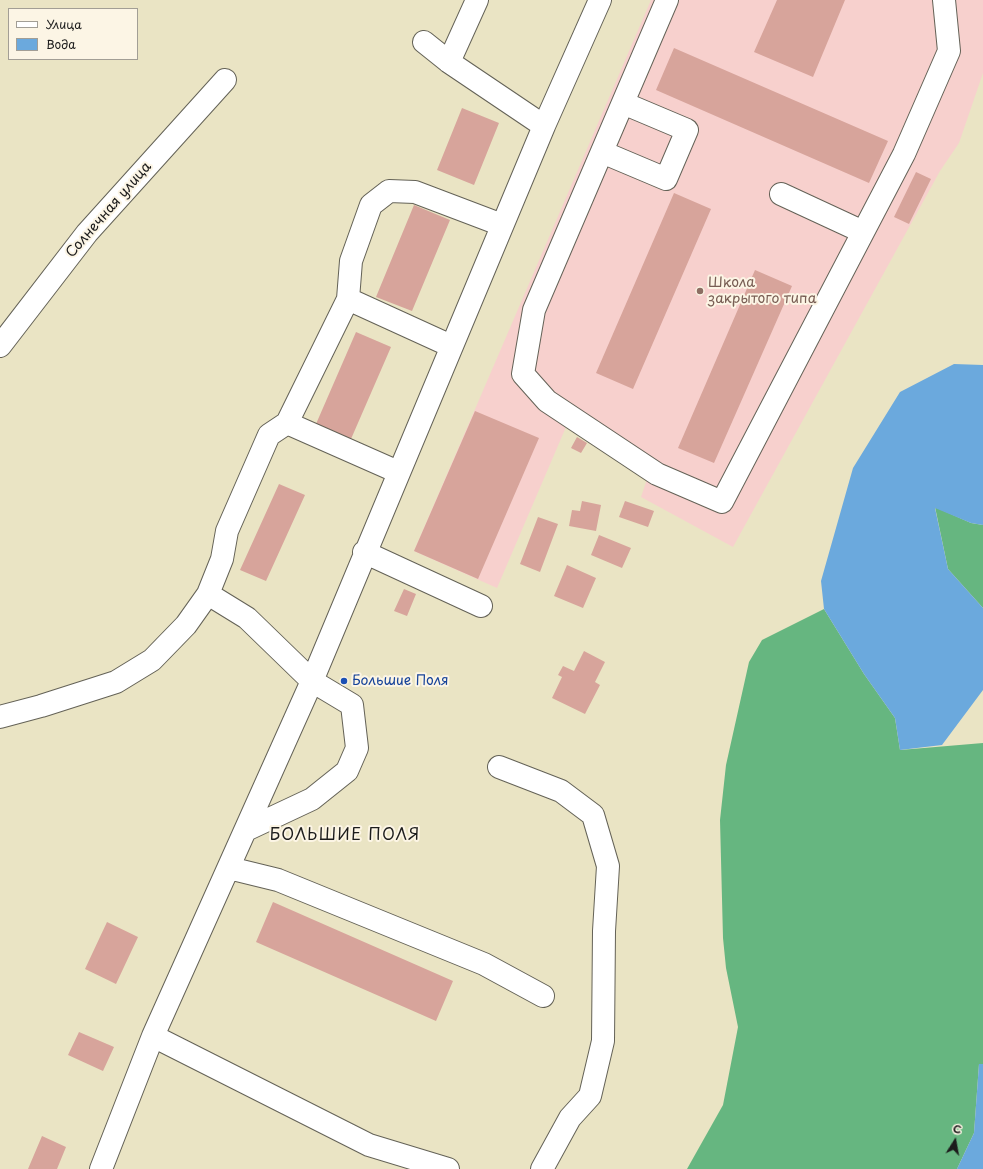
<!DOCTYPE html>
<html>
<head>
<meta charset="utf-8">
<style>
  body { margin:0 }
  #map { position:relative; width:983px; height:1169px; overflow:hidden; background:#eae4c4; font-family:"Playpen Sans",sans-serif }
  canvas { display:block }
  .legend { position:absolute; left:8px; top:8px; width:130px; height:52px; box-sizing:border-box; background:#fcf5e5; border:1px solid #a29e95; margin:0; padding:5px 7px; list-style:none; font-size:12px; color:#1c1c1c }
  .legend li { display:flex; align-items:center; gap:8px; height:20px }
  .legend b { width:20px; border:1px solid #a29e95 }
  .north { position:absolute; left:935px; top:1121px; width:40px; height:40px; -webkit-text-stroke:3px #fcf5e5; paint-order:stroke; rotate:11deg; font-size:11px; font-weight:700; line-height:16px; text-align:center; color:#1c1c1c }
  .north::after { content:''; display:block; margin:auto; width:14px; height:18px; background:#1c1c1c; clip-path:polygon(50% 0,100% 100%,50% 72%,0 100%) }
</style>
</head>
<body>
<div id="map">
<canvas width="983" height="1169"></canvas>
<ul class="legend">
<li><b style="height:5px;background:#fff"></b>Улица</li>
<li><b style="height:11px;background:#6ba9dd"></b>Вода</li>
</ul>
<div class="north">С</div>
</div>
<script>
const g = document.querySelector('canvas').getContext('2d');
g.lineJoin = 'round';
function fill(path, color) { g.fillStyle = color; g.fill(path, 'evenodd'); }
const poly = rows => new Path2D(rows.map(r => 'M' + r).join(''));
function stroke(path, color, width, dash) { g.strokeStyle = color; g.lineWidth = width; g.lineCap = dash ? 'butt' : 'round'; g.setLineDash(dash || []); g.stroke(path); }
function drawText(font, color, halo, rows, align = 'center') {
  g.font = font + ' "Playpen Sans",sans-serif'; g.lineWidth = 4; g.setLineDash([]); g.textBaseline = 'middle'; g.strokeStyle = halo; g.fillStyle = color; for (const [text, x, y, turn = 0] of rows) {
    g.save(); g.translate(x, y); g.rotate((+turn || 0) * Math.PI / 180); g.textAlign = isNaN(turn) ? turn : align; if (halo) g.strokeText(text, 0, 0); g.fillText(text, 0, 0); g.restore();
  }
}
fill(poly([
  [651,0,983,0,983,73,959,143,940,171,733,547,641,497,648,476,566,427,497,588,414,551]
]), '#f7d0cd');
fill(poly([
  [935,507,971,523,983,525,983,608,948,569],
  [824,609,864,674,895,718,900,750,983,743,983,1064,979,1064,974,1133,957,1169,687,1169,723,1105,738,1027,726,968,723,938,720,820,726,765,749,662,762,640]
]), '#66b680');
fill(poly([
  [954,364,983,365,983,525,971,523,935,508,948,569,983,608,983,690,942,745,900,750,895,718,864,674,824,609,821,581,853,468,900,392],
  [979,1064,983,1064,983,1169,957,1169,974,1133]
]), '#6ba9dd');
fill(poly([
  [777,0,845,0,813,77,754,52],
  [674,48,888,141,869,183,656,90],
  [462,108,499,123,474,185,437,170],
  [916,172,931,179,909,224,894,217],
  [674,193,711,209,633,389,596,373],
  [414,205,450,220,412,311,376,297],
  [755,270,792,286,714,463,678,448],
  [356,332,391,347,351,439,316,424],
  [475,411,539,438,478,579,414,551],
  [577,437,587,443,581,453,571,448],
  [279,484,305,495,266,581,240,570],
  [582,501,601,505,596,531,569,526,572,510,580,511],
  [625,501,654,511,648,527,619,517],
  [538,517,558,524,540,572,520,564],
  [599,535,631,548,622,568,591,555],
  [567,565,596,578,583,608,554,596],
  [404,589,416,594,407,616,394,611],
  [584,651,605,662,595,682,600,685,585,714,552,698,562,677,558,675,563,666,574,671],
  [273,902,453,981,436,1021,256,942],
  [107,922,138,937,116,984,85,969],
  [79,1032,114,1047,103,1071,68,1055],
  [42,1136,66,1147,57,1169,28,1169]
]), '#d7a49b');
const minor = poly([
  [667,0,534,310,523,374,547,401,657,474,722,502,904,154,949,51,944,0],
  [424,42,449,62,544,126],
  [449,62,477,0],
  [602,152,666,179,687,130,623,103],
  [781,194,863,232],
  [348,299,351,261,371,205,389,191,415,192,502,225],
  [0,346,87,233,225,80],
  [398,472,287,423,348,299,451,346],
  [364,552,481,606],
  [208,594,222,559,227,531,269,435,287,423],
  [0,717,41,706,116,682,152,660,186,625,208,594,247,618,312,681,352,705,357,748,347,771,312,799,246,830],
  [499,767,561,791,593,815,608,866,604,931,603,1041,590,1096,570,1118,542,1169],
  [229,868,278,880,484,964,543,996],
  [153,1036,369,1145,448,1169],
  [101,1169,153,1036,312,681,544,126,600,0]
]);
stroke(minor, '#646257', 24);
stroke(minor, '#fff', 22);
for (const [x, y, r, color] of [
  [700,291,4,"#8d6e63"],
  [344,681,4,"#1a4fb4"]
]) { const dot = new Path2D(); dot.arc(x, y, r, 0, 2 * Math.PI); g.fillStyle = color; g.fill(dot); stroke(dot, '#fcf5e5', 1.5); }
drawText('14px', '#1c1c1c', '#fcf5e5', [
  ["Солнечная улица",109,210,-49]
]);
drawText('14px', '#785e54', '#fcf5e5', [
  ["Школа",708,283],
  ["закрытого типа",708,299]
], 'left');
drawText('14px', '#164399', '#fcf5e5', [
  ["Большие Поля",352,681]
], 'left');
g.letterSpacing = '1px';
drawText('16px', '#1c1c1c', '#fcf5e5', [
  ["БОЛЬШИЕ ПОЛЯ",345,836]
]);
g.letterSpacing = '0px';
</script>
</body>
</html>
